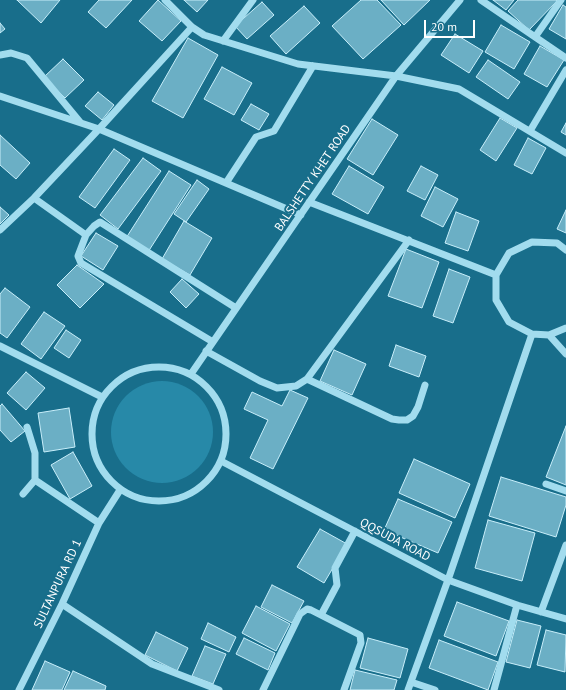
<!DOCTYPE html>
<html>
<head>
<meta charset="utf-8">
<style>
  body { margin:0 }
  #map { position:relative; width:566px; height:690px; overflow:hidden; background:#186e8b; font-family:"PT Sans",sans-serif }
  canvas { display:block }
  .scale { position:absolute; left:424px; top:20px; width:51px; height:18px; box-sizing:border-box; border:2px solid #fff; border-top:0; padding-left:5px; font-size:12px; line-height:14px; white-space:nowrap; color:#fff; -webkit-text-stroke:3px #186e8b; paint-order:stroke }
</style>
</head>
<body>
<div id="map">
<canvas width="566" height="690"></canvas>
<div class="scale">20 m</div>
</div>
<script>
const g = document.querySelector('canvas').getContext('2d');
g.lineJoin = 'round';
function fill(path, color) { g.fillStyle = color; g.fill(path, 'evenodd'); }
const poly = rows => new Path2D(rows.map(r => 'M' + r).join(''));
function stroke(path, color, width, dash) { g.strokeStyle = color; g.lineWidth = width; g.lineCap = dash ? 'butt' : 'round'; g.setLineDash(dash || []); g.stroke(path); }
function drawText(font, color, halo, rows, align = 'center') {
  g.font = font + ' "PT Sans",sans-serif'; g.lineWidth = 4; g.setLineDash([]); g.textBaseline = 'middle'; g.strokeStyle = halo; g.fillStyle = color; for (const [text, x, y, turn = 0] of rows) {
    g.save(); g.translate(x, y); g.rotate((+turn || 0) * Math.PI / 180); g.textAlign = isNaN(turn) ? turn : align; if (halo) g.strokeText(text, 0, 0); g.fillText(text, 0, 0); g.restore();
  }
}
fill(poly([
  '111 432a51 51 0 1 1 102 0a51 51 0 1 1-102 0Z'
]), '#2789a8');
const building = poly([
  [17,0,60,0,41,23,17,0],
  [99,0,132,0,106,28,88,12,99,0],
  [158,0,181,21,162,41,139,21,158,0],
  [184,0,208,0,197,12,184,0],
  [361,0,377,0,401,25,363,59,332,26,361,0],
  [381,0,430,0,404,25,381,0],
  [493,0,514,0,506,10,493,0],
  [518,0,556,0,557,1,529,30,508,11,518,0],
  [262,2,274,15,247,39,235,26,262,2],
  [563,5,566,7,566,39,549,29,563,5],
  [304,6,320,23,286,54,270,36,304,6],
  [0,23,5,29,0,33,0,23],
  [501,25,530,42,514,69,485,52,501,25],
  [455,34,483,51,469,73,441,55,455,34],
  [188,38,218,55,183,118,152,101,188,38],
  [540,46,564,60,547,87,524,74,540,46],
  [63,59,84,80,65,98,44,77,63,59],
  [488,60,520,82,508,99,476,77,488,60],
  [222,67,252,83,234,115,204,99,222,67],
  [98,92,114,105,102,120,85,106,98,92],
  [251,104,269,114,259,130,241,120,251,104],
  [500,118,517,128,496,161,480,150,500,118],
  [372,119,398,135,373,175,347,159,372,119],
  [566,123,566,135,561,132,566,123],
  [0,135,30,163,16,179,0,165,0,135],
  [528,138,546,148,532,174,514,165,528,138],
  [114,149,130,160,95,208,79,197,114,149],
  [143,158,161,171,118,229,100,215,143,158],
  [349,166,384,187,368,214,332,194,349,166],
  [421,166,438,175,425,200,407,191,421,166],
  [169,171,191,185,148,252,126,238,169,171],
  [197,180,209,189,186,222,174,214,197,180],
  [435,187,458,199,443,227,421,216,435,187],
  [0,207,9,215,0,224,0,207],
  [566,210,566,233,557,229,566,210],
  [456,212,479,221,468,251,445,243,456,212],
  [184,221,212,238,190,275,162,259,184,221],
  [96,233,118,246,103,270,81,256,96,233],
  [406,249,439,262,422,308,388,296,406,249],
  [77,265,104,284,80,308,57,285,77,265],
  [449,269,470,277,453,323,433,316,449,269],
  [182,279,199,294,186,308,170,292,182,279],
  [5,288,30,307,7,338,0,333,0,294,5,288],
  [44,312,65,326,41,359,21,344,44,312],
  [66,330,81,340,69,358,54,348,66,330],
  [396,345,426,356,419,377,389,366,396,345],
  [334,350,366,364,352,395,320,381,334,350],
  [26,372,45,388,26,410,7,393,26,372],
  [290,390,308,398,273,469,250,458,268,420,244,409,252,392,282,406,290,390],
  [2,404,25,431,11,442,0,430,0,406,2,404],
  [69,408,75,447,44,452,38,413,69,408],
  [566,426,566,485,546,477,566,426],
  [73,452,92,486,70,499,51,465,73,452],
  [414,459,470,484,455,518,399,493,414,459],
  [501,477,566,497,566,505,556,537,489,516,501,477],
  [398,499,452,522,438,553,384,530,398,499],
  [488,520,535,533,522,581,475,568,488,520],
  [320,529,347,544,324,583,297,567,320,529],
  [272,585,304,601,292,623,261,607,272,585],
  [457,602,509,621,496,656,444,636,457,602],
  [256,606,290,624,276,651,242,633,256,606],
  [517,620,541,626,530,668,506,662,517,620],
  [208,623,236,637,229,652,201,639,208,623],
  [546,630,566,635,565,672,537,665,546,630],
  [156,632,188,648,177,671,145,655,156,632],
  [244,638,275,653,268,670,236,654,244,638],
  [368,638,408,649,400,678,360,668,368,638],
  [439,640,498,662,488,690,429,668,439,640],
  [205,646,226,654,213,684,192,676,205,646],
  [45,661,70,672,62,690,32,690,45,661],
  [355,670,397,680,394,690,350,690,355,670],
  [73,671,106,686,105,690,64,690,73,671]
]);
fill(building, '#6bafc5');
stroke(building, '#c8eefa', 1);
stroke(poly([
  [165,0,192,27,204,35,298,64,396,76,459,89,566,153],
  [481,0,566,58],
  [535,37,561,0],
  [223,41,253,0],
  [0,55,11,53,27,58,80,122],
  [0,96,99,129,301,215],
  [530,131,566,70],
  [226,183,256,137,274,131,313,66],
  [34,198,86,235,78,256,81,263,213,342],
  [309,202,496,275],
  [0,230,34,198,99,129,192,27],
  [86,235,94,226,100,222,236,308],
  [566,250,557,243,532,242,509,253,496,275,496,300,509,322,532,334,549,335,566,328],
  [549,335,566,354],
  [0,346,102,397],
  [206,351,260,381,277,388,296,386,307,379,409,240],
  '92 434a67 67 0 1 1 134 0a67 67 0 1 1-134 0Z',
  [191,374,396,76,460,0],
  [307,379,392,419,399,420,407,420,413,416,418,407,425,385],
  [27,427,35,453,35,480],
  [221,461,448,580,517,605,566,619],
  [546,484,566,491],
  [23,494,35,480,99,523],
  [62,604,152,664,219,690],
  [541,612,566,545],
  [321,615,337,585,335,568,355,531],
  [411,682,435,690],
  [19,690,62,604,99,523,120,490],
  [263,690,300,614,307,609,311,610,360,635,361,643,344,690],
  [408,690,448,580,532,334],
  [494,690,517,605]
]), '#a2dcee', 7);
drawText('12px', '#fff', '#186e8b', [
  ["BALSHETTY KHET ROAD",313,178,-56],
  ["QQSUDA ROAD",395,540,28],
  ["SULTANPURA RD 1",58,584,-65]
]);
</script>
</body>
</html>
